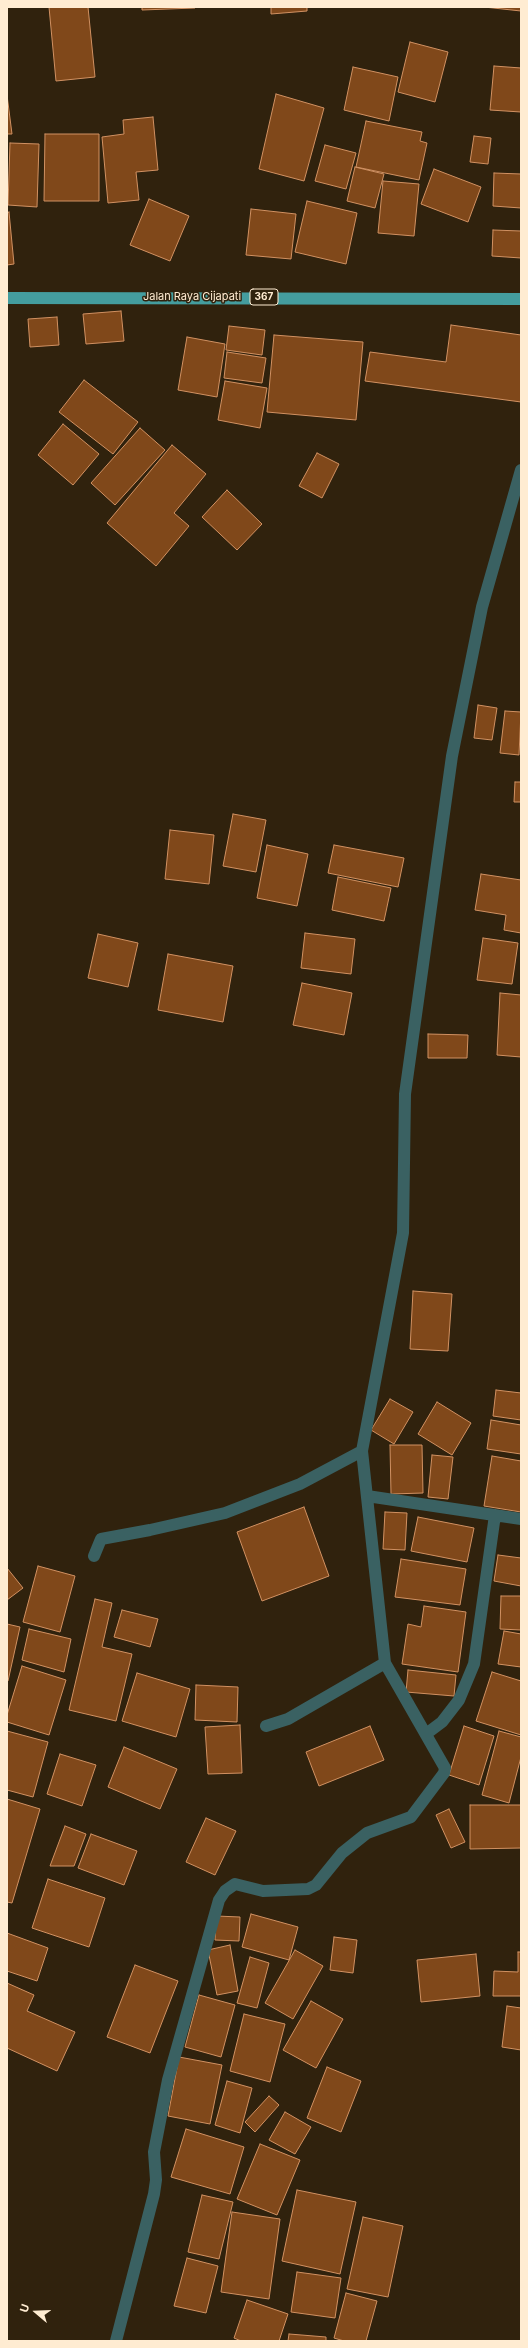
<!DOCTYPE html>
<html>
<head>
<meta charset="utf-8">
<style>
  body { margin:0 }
  #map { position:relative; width:528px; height:2348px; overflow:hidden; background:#30220d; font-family:Inter,sans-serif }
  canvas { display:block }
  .frame { position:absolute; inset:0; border:8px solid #ffecd2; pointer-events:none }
  .north { position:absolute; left:16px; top:2292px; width:40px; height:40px; -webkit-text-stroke:3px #30220d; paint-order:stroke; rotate:289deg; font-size:11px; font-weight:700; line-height:16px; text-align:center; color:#ffecd2 }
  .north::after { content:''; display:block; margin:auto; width:14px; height:18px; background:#ffecd2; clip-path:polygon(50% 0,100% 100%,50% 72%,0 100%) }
</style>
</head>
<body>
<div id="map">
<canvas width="528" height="2348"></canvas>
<div class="frame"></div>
<div class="north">U</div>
</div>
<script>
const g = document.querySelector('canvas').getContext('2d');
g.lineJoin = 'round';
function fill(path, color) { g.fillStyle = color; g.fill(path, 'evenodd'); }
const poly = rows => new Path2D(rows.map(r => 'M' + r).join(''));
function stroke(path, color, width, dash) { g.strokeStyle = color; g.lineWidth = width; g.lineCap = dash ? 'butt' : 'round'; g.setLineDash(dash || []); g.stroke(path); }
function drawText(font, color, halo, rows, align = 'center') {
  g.font = font + ' Inter,sans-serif'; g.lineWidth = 3; g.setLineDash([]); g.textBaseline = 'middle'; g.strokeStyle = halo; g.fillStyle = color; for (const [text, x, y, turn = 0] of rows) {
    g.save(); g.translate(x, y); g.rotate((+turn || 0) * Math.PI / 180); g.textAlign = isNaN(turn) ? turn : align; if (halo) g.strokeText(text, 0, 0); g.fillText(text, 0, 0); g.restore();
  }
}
const building = poly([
  [49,7,88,7,95,77,56,81,49,7],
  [142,7,195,7,195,8,142,10,142,7],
  [271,7,307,7,307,11,271,14,271,7],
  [484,7,521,7,521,11,484,7],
  [410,42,448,52,435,102,398,92,410,42],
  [494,66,521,68,521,112,490,110,494,66],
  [353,67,398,77,389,121,344,110,353,67],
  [276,94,324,108,304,181,259,169,276,94],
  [7,95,12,134,7,134,7,95],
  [153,117,158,170,136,172,139,200,108,203,102,137,124,134,123,120,153,117],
  [366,121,422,132,420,141,427,143,419,180,356,167,366,121],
  [45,134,99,134,99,201,44,201,45,134],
  [474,136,491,138,488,164,470,162,474,136],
  [10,143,39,144,37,207,8,205,10,143],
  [325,145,356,153,346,189,315,181,325,145],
  [355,167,384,174,375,208,347,201,355,167],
  [434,169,481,187,468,222,421,204,434,169],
  [494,173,521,174,521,208,493,206,494,173],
  [383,181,419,184,414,236,378,233,383,181],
  [149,199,189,216,170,261,130,245,149,199],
  [307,201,357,213,346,264,295,252,307,201],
  [251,209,296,214,291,259,246,255,251,209],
  [9,212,14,264,7,265,7,213,9,212],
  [493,230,521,231,521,258,492,256,493,230],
  [121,311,124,341,86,344,83,314,121,311],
  [57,317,59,345,30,347,28,319,57,317],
  [451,325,521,335,521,402,365,381,370,352,446,362,451,325],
  [229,326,265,330,262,355,226,350,229,326],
  [274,335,363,342,356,420,267,412,274,335],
  [187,337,225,344,217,397,178,390,187,337],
  [227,352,266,358,262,383,224,378,227,352],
  [84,380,138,422,113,454,59,412,84,380],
  [225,381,267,388,260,428,218,420,225,381],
  [63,424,99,454,73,485,38,455,63,424],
  [140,428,165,450,115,505,91,483,140,428],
  [172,445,206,474,174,513,189,526,156,566,107,523,172,445],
  [317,453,339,464,322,498,299,486,317,453],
  [227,490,262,524,237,550,202,517,227,490],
  [478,705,497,708,492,740,474,738,478,705],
  [505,711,521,712,519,755,500,753,505,711],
  [515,782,521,782,521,802,514,802,515,782],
  [233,814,266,820,256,872,223,866,233,814],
  [170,830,214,835,209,884,165,879,170,830],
  [267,845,308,854,297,906,257,898,267,845],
  [334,845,404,858,398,887,328,873,334,845],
  [481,874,521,880,521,933,504,930,506,915,475,910,481,874],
  [338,877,391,888,384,921,332,910,338,877],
  [305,933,355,939,351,974,301,968,305,933],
  [98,934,138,943,128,987,88,978,98,934],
  [483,938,518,943,512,984,477,980,483,938],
  [168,954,233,966,223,1022,158,1010,168,954],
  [302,983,352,993,344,1035,293,1025,302,983],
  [500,993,521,995,521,1057,497,1055,500,993],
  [428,1034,468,1035,467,1058,428,1058,428,1034],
  [413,1291,452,1294,448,1351,410,1349,413,1291],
  [496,1390,521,1393,521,1420,493,1416,496,1390],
  [390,1399,413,1412,394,1444,371,1430,390,1399],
  [437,1402,471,1423,452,1455,418,1434,437,1402],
  [491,1420,521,1425,521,1454,487,1449,491,1420],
  [390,1445,422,1445,423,1493,391,1494,390,1445],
  [432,1455,453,1457,448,1499,428,1497,432,1455],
  [492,1456,521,1461,521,1512,484,1506,492,1456],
  [304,1507,329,1576,262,1601,237,1532,304,1507],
  [385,1512,407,1513,405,1550,383,1549,385,1512],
  [418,1517,474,1528,467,1562,411,1551,418,1517],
  [498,1555,521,1558,521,1586,494,1581,498,1555],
  [401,1559,466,1569,460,1605,395,1597,401,1559],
  [38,1566,75,1576,60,1632,23,1622,38,1566],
  [7,1568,23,1588,7,1600,7,1568],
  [501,1596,521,1596,521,1630,500,1629,501,1596],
  [95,1599,112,1603,102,1647,132,1654,116,1721,69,1710,95,1599],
  [424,1606,466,1612,458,1672,402,1664,408,1624,421,1627,424,1606],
  [122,1610,158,1619,150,1647,114,1637,122,1610],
  [7,1624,20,1627,8,1681,7,1681,7,1624],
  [29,1629,71,1639,64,1672,22,1660,29,1629],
  [504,1631,521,1634,521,1667,498,1664,504,1631],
  [22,1666,66,1680,49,1735,7,1722,7,1715,22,1666],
  [408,1670,456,1675,454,1696,406,1692,408,1670],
  [492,1672,521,1681,521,1735,476,1721,492,1672],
  [137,1673,190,1689,176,1737,122,1721,137,1673],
  [196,1685,238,1687,237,1722,195,1720,196,1685],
  [240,1725,242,1773,208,1774,205,1727,240,1725],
  [370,1726,384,1760,319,1786,306,1752,370,1726],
  [464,1726,494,1736,479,1785,449,1775,464,1726],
  [7,1731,48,1742,33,1797,7,1790,7,1731],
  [499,1731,521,1737,521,1757,509,1803,482,1795,499,1731],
  [124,1747,177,1769,160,1809,108,1787,124,1747],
  [60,1754,96,1765,82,1806,47,1794,60,1754],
  [7,1799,40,1809,12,1903,7,1902,7,1799],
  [470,1805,521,1805,521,1848,470,1849,470,1805],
  [449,1809,465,1842,451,1848,436,1815,449,1809],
  [206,1818,236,1831,215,1875,186,1862,206,1818],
  [65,1826,86,1834,74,1866,50,1866,65,1826],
  [91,1834,137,1851,124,1885,78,1868,91,1834],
  [48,1879,105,1898,89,1947,32,1928,48,1879],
  [251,1914,298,1927,289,1960,242,1947,251,1914],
  [216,1916,240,1917,239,1941,215,1940,216,1916],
  [7,1933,48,1948,37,1981,7,1971,7,1933],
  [334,1937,357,1940,353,1973,330,1970,334,1937],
  [230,1945,238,1991,217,1995,208,1950,230,1945],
  [295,1950,323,1966,293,2019,265,2003,295,1950],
  [518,1952,521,1952,521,1996,493,1996,494,1971,518,1972,518,1952],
  [476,1954,480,1996,421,2002,417,1960,476,1954],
  [250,1957,269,1963,257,2008,237,2003,250,1957],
  [135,1965,178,1981,150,2053,107,2037,135,1965],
  [7,1983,34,1995,27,2011,75,2032,57,2071,7,2048,7,1983],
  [199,1995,235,2005,221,2057,185,2047,199,1995],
  [311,2001,343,2019,316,2068,283,2050,311,2001],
  [507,2006,521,2008,521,2050,502,2047,507,2006],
  [244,2014,285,2024,270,2082,230,2071,244,2014],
  [179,2057,222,2065,210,2124,168,2116,179,2057],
  [327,2067,361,2081,341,2132,307,2118,327,2067],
  [227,2081,252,2088,240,2133,215,2125,227,2081],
  [269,2096,279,2105,255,2132,245,2122,269,2096],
  [285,2112,311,2127,295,2154,269,2140,285,2112],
  [186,2129,244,2147,230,2194,171,2177,186,2129],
  [260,2144,300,2160,277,2215,237,2199,260,2144],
  [297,2190,356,2202,340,2274,282,2261,297,2190],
  [202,2195,233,2202,219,2259,188,2252,202,2195],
  [232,2212,280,2219,269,2299,221,2292,232,2212],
  [363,2217,403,2226,388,2297,347,2289,363,2217],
  [187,2258,218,2266,206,2313,174,2306,187,2258],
  [297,2272,341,2278,335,2318,291,2312,297,2272],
  [346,2293,377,2301,366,2341,344,2341,334,2338,346,2293],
  [247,2300,288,2314,279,2341,241,2341,234,2338,247,2300],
  [289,2334,326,2337,326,2341,288,2341,289,2334]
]);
fill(building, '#80481a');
stroke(building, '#d19162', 1);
stroke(poly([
  [367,1496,521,1519],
  [94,1556,101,1539,150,1530,225,1513,300,1484,362,1451],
  [266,1726,288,1719,385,1663],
  [426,1734,442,1722,459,1700,474,1664,495,1515],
  [116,2341,154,2194,156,2180,154,2152,168,2080,219,1900,225,1891,235,1884,263,1891,308,1889,316,1885,342,1853,367,1833,411,1817,444,1773,445,1768,385,1663,362,1451,403,1233,405,1094,452,756,482,607,521,470]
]), '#3a6162', 12);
stroke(poly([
  [7,298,521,299]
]), '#449d9e', 12);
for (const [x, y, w] of [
  [264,297,28]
]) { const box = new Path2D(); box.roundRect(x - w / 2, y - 8, w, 16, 3); g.fillStyle = '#30220d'; g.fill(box); stroke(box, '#ffecd2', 1); }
drawText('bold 10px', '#ffecd2', null, [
  ["367",264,297]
]);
drawText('11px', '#ffecd2', '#30220d', [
  ["Jalan Raya Cijapati",192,297]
]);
</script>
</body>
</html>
